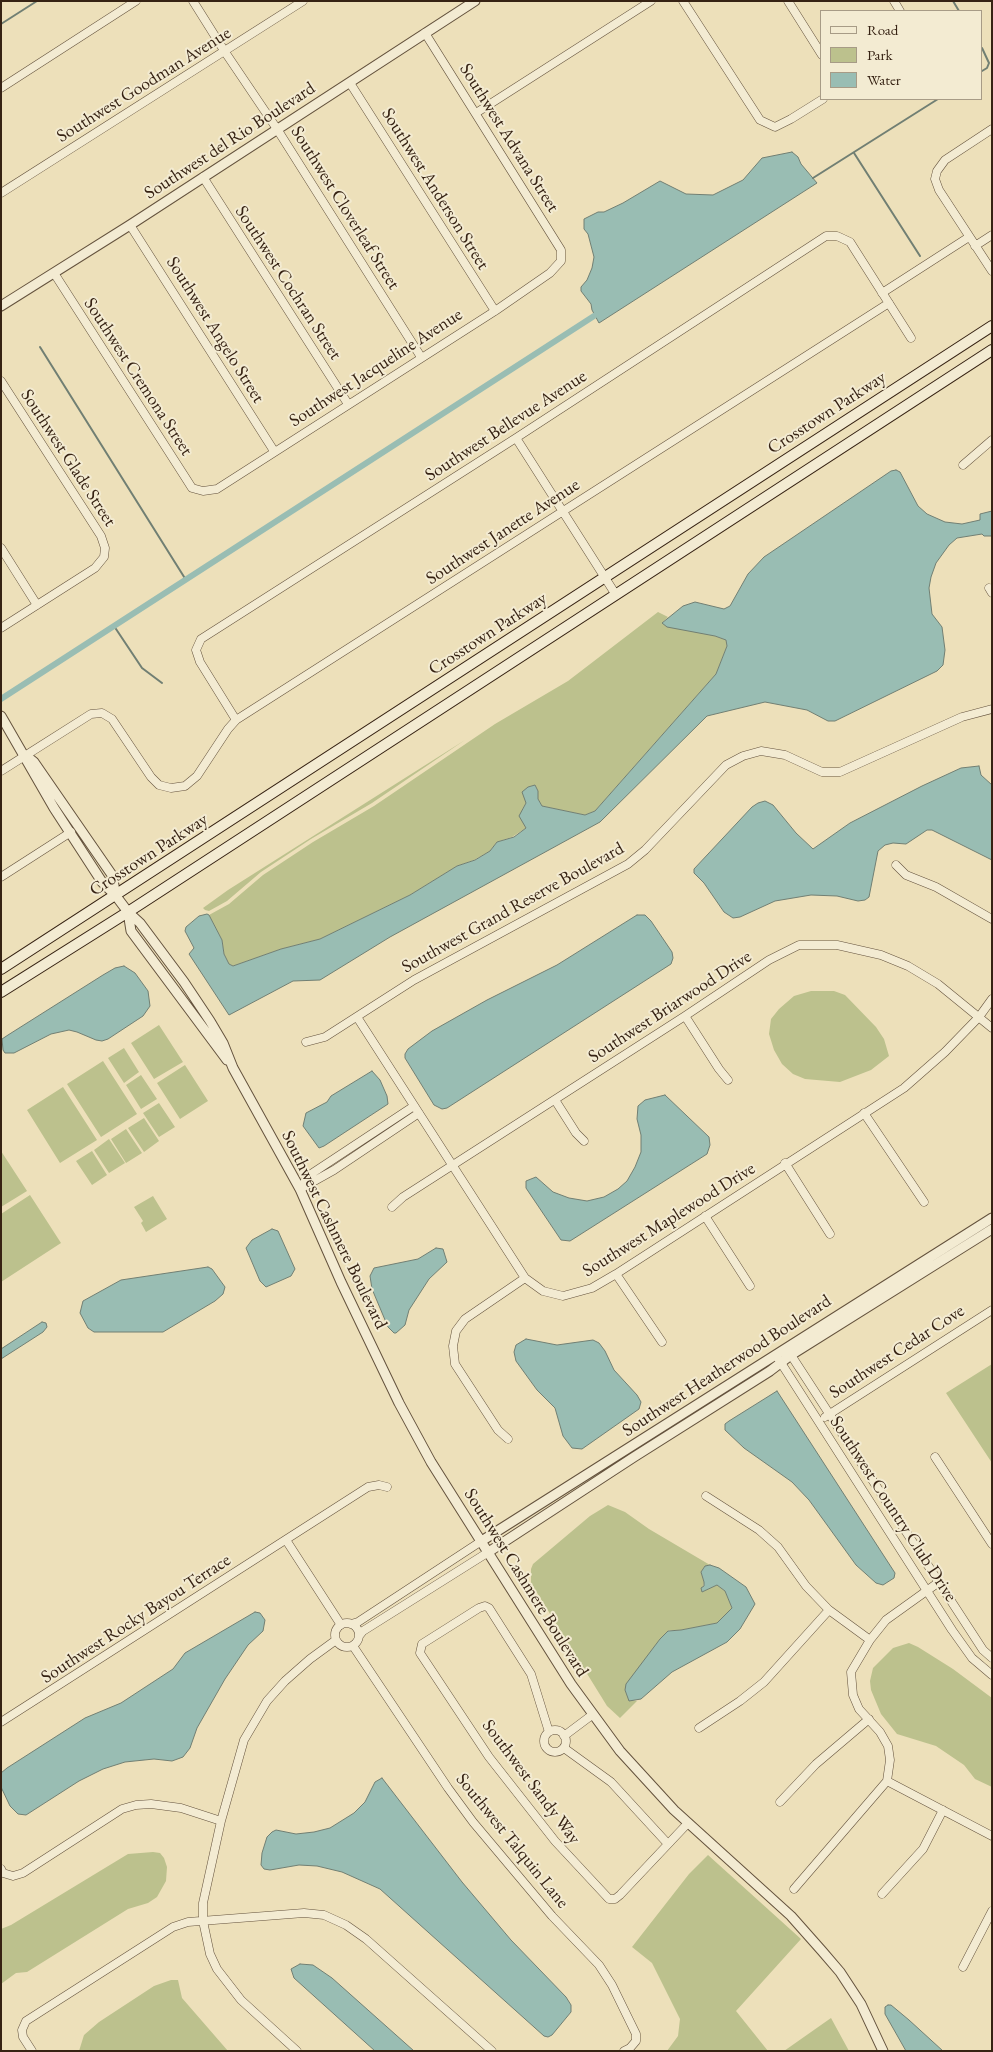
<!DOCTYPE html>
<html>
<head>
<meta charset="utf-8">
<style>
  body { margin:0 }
  #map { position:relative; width:993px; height:2052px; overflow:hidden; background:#ede0ba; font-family:"EB Garamond",serif }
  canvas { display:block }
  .frame { position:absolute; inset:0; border:2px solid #362213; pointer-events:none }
  .legend { position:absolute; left:820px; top:10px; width:162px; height:90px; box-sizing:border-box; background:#f3ebd2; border:1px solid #a79b86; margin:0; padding:6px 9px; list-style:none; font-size:15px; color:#362213 }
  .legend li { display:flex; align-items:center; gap:10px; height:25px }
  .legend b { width:25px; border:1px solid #a79b86 }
</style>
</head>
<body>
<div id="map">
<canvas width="993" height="2052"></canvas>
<div class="frame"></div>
<ul class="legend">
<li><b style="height:6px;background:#f3ebd2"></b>Road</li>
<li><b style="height:14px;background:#bcc18d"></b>Park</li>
<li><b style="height:14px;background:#99bdb3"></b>Water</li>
</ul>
</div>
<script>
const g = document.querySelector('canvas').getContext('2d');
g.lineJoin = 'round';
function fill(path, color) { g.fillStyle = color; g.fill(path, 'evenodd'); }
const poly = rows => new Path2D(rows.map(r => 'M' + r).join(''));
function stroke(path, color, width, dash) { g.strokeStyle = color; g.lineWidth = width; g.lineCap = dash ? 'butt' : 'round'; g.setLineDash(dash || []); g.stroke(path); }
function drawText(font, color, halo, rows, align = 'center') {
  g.font = font + ' "EB Garamond",serif'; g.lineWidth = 4; g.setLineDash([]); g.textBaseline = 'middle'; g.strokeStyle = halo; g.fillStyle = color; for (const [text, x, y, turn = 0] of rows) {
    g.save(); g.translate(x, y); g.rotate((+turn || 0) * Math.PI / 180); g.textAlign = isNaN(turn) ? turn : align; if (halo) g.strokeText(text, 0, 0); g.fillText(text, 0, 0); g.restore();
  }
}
fill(poly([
  [658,612,668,617,662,623,715,636,726,640,727,646,716,674,595,811,585,815,542,806,538,799,538,791,535,785,528,787,526,803,522,810,526,828,512,837,497,842,490,851,474,860,457,866,410,895,320,939,281,949,233,966,229,964,224,954,222,940,209,915,229,904,263,875,313,842,374,806,495,724,568,681],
  [465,740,372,803,311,839,261,872,227,901,209,911,205,910,203,908,228,890],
  [811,991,834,991,845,995,876,1027,884,1039,889,1056,871,1070,840,1082,805,1079,793,1074,782,1064,774,1050,769,1034,771,1019,779,1009,794,996],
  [159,1025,183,1062,154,1079,131,1043],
  [124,1048,139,1072,124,1083,108,1058],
  [103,1061,137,1114,101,1137,67,1084],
  [185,1065,208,1101,180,1119,157,1083],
  [141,1075,157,1099,141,1109,126,1085],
  [63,1087,97,1140,60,1163,27,1110],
  [159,1103,175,1127,159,1137,143,1113],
  [144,1118,159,1141,144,1152,128,1128],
  [126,1129,142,1153,126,1163,111,1139],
  [109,1139,125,1163,109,1173,94,1150],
  [1,1151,27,1191,1,1207],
  [92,1151,107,1175,92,1185,76,1161],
  [30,1195,61,1243,1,1282,1,1214],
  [153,1196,167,1219,146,1232,141,1223,143,1221,134,1207],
  [992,1364,992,1463,946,1393],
  [608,1505,625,1512,649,1529,710,1565,705,1566,701,1572,704,1582,702,1592,717,1585,725,1591,732,1608,717,1623,681,1630,669,1630,660,1639,625,1690,629,1700,637,1701,620,1718,607,1706,531,1583,531,1569,533,1564,590,1516],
  [909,1643,918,1647,953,1669,992,1698,992,1787,975,1779,964,1765,936,1746,897,1734,881,1714,871,1690,870,1681,873,1668,893,1648],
  [153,1852,160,1853,164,1858,167,1867,166,1881,157,1897,148,1903,128,1909,27,1972,16,1973,1,1984,1,1929,11,1925,128,1854],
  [708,1855,801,1939,736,2011,768,2051,667,2051,678,2036,680,2019,652,1963,632,1947,689,1874],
  [171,1980,178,1980,182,1998,228,2051,79,2051,84,2035,99,2022,154,1986],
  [831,2018,849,2051,784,2051]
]), '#bcc18d');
const water = poly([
  [792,152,798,157,801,164,817,183,599,323,592,310,591,304,581,291,581,287,587,280,592,268,594,257,588,234,584,229,584,219,598,212,604,212,623,203,660,181,686,194,713,195,743,180,762,158,792,152],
  [896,470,900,472,918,506,927,514,945,522,962,524,980,520,980,514,992,511,992,536,984,536,982,534,957,538,949,545,936,563,931,577,929,588,932,614,942,627,945,650,943,665,937,671,835,721,828,721,807,710,765,702,707,716,600,822,390,937,320,980,293,981,229,1015,189,954,194,948,185,931,186,927,199,916,207,914,209,915,222,940,224,954,229,964,233,966,281,949,320,939,410,895,457,866,475,860,490,851,497,842,514,837,526,828,519,816,526,803,522,792,528,787,535,785,538,791,538,799,542,806,585,815,595,811,716,674,727,646,726,640,715,636,667,627,662,623,683,606,695,602,724,609,730,606,748,574,764,557,891,471,896,470],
  [979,766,981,775,992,785,992,860,932,830,927,830,906,844,893,843,885,845,878,851,869,897,865,900,858,901,837,896,811,895,775,901,740,917,733,918,724,912,704,883,694,873,694,869,752,807,758,803,765,801,773,805,796,833,813,849,850,823,922,786,961,768,979,766],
  [637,915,645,915,651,921,672,952,673,958,671,964,447,1108,442,1109,434,1105,405,1058,405,1054,408,1049,432,1031,487,1000,557,965,637,915],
  [124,966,135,973,148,991,150,1006,143,1016,108,1039,102,1041,96,1040,77,1032,69,1030,51,1034,14,1053,5,1053,3,1050,2,1039,8,1035,103,975,115,968,124,966],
  [372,1071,380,1080,387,1096,388,1104,324,1146,319,1148,303,1126,306,1113,327,1102,331,1096,372,1071],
  [665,1095,709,1137,710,1145,707,1154,570,1241,561,1240,526,1188,526,1181,536,1177,553,1192,569,1198,587,1201,604,1197,618,1189,627,1181,635,1167,641,1152,641,1135,637,1119,638,1106,645,1100,665,1095],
  [272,1229,278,1231,295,1269,291,1276,266,1287,260,1281,246,1248,252,1240,272,1229],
  [436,1248,443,1249,447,1262,429,1279,409,1310,405,1325,396,1333,394,1333,388,1327,372,1289,370,1276,374,1268,418,1259,436,1248],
  [208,1267,212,1269,225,1287,223,1294,215,1301,163,1332,94,1332,88,1328,80,1313,83,1301,121,1280,208,1267],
  [42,1322,46,1323,47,1327,43,1332,1,1359,1,1349,42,1322],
  [526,1339,557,1345,593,1340,599,1343,605,1351,614,1370,637,1395,641,1402,639,1409,582,1449,572,1448,563,1436,555,1408,537,1390,516,1361,514,1352,516,1345,526,1339],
  [777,1391,895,1573,894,1578,883,1585,876,1583,856,1565,809,1500,792,1482,744,1448,725,1430,725,1424,729,1421,777,1391],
  [710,1565,719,1568,746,1587,755,1604,740,1629,727,1642,672,1672,641,1699,629,1701,625,1690,626,1684,660,1639,668,1631,681,1630,717,1623,732,1608,725,1591,717,1585,702,1592,701,1588,704,1586,704,1582,701,1572,705,1566,710,1565],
  [255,1612,260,1613,265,1620,263,1631,248,1645,225,1679,197,1728,190,1748,183,1757,172,1761,154,1759,125,1762,103,1769,79,1781,26,1815,18,1814,10,1806,1,1787,1,1773,7,1768,85,1718,121,1703,173,1669,185,1653,255,1612],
  [382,1778,462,1882,511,1940,566,1997,571,2005,571,2012,552,2035,548,2037,544,2036,380,1889,342,1872,317,1866,299,1865,270,1870,264,1869,261,1865,262,1853,267,1837,272,1832,276,1830,296,1834,314,1832,330,1828,354,1813,365,1802,375,1782,382,1778],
  [300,1964,313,1965,332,1978,414,2051,375,2051,294,1978,291,1969,300,1964],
  [888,2005,891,2005,909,2020,943,2051,906,2051,885,2014,885,2007,888,2005]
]);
fill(water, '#99bdb3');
stroke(water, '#717f73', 1);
stroke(poly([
  [953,1,959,11],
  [1,24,37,1],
  [982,48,989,63,987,68,982,71],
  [854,153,920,256],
  [813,178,938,99],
  [40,347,186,580],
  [114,626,142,668,162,683]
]), '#717f73', 2);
stroke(poly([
  [1,699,594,316]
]), '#99bdb3', 6);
const minor = poly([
  [193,1,225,52,277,129,421,357],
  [683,1,760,120,775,127,791,119,823,99],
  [788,1,822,55],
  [894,1,900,11],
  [350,83,495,311],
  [1,88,136,1],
  [476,113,651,1],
  [992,129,945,160,937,171,935,179,939,190,992,271],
  [203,177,348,404],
  [1,193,303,1],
  [130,225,274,451],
  [975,246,992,235],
  [54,273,185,477,192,488,203,491,217,489,495,311,550,273,561,261,561,250,425,33],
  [882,293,969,237],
  [1,381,101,536,105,548,104,557,95,568,1,628],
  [516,438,616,595],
  [963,465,992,440],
  [1,548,37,605],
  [989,588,992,593],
  [236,720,200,662,196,650,201,639,516,438,826,236,837,236,850,242,911,338],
  [1,771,91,714,102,713,112,719,151,777,159,785,171,788,185,786,197,776,228,729,236,720,889,303],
  [896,865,906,875,936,887,992,919],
  [1,877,71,832],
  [685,1016,719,1069,728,1080],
  [357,1017,525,1278,543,1291,563,1296,592,1288,616,1274,904,1088,945,1052,979,1017,992,999],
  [306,1042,325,1037,414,980,628,864,645,850,726,765,743,756,761,751,785,755,822,772,840,772,962,717,992,709],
  [555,1100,576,1133,584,1141],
  [864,1113,924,1202],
  [785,1163,830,1234],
  [300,1189,308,1176,414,1106],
  [300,1189,334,1170,419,1113],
  [392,1207,403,1197,685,1016,769,960,799,945,837,945,881,955,908,966,938,984,992,1028],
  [705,1216,750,1286],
  [616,1274,662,1342],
  [789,1352,983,1650,992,1658],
  [776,1355,952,1630,972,1658,992,1675],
  [825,1417,992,1310],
  [508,1439,498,1430,455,1364,453,1346,456,1331,465,1319,525,1278],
  [935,1457,992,1544],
  [706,1496,759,1530,778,1547,806,1586,829,1610,870,1640],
  [286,1540,341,1625],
  '335 1635a12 12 0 1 1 24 0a12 12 0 1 1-24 0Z',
  [351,1624,358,1622,480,1542],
  [359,1636,363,1631,487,1553],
  [353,1646,448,1788,473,1822,552,1916,599,1965,612,1985,636,2034,636,2041,630,2048,624,2051],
  [1,1722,368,1487,379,1485,387,1487],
  [699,1728,740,1701,764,1682,829,1610],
  '544 1741a11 11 0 1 1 22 0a11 11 0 1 1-22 0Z',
  [549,1732,531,1674,489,1608,485,1606,479,1608,422,1644,420,1653,489,1757,555,1841,609,1899,615,1899,620,1895,688,1823],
  [564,1736,592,1715],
  [564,1748,611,1782,668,1844],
  [887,1781,992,1836],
  [780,1802,816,1764,869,1719],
  [1,1869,3,1873,13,1876,23,1873,122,1809,136,1805,151,1804,181,1808,221,1821],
  [794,1889,887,1781,890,1760,888,1746,880,1732,859,1709,853,1695,851,1672,870,1640,886,1620,939,1582],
  [882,1894,923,1849,943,1810],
  [963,1967,992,1911],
  [32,2051,23,2037,22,2030,26,2021,173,1927,188,1922,304,1913,324,1915,346,1925,366,1939,492,2051],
  [297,2051,241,2000,217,1969,210,1954,203,1921,203,1903,221,1821,244,1740,267,1701,285,1681,310,1659,336,1640]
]);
const tertiary = poly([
  [1,306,130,225,475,1],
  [1,716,54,808,102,882,116,896,128,912,140,923,184,982,210,1021,223,1043,233,1068,300,1189,341,1282,399,1403,431,1462,571,1684,620,1751,674,1810,791,1916,822,1951,840,1972,861,2004,883,2051],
  [29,758,34,762,112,875,116,896],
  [128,912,131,931,227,1060],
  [480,1542,992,1218],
  [487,1553,634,1457,770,1371,791,1355,992,1229]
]);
const secondary = poly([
  [1,969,992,326],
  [1,992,128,912,992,350]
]);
stroke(minor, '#64523d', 9);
stroke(tertiary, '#64523d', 11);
stroke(secondary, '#362213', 12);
stroke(minor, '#f3ebd2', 8);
stroke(tertiary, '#f3ebd2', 9);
stroke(secondary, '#f3ebd2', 10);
drawText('18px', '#362213', '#f3ebd2', [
  ["Southwest Goodman Avenue",144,85,-32],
  ["Southwest Advana Street",509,138,58],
  ["Southwest del Rio Boulevard",230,141,-33],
  ["Southwest Anderson Street",435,189,58],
  ["Southwest Cloverleaf Street",345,208,58],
  ["Southwest Cochran Street",288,283,57],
  ["Southwest Angelo Street",215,330,58],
  ["Southwest Jacqueline Avenue",376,368,-33],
  ["Southwest Cremona Street",138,377,57],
  ["Crosstown Parkway",827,413,-33],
  ["Southwest Bellevue Avenue",506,426,-33],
  ["Southwest Glade Street",68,458,57],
  ["Southwest Janette Avenue",503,532,-33],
  ["Crosstown Parkway",488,634,-33],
  ["Crosstown Parkway",149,855,-33],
  ["Southwest Grand Reserve Boulevard",513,908,-29],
  ["Southwest Briarwood Drive",670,1007,-33],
  ["Southwest Maplewood Drive",669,1220,-32],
  ["Southwest Cashmere Boulevard",334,1230,64],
  ["Southwest Cedar Cove",897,1352,-33],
  ["Southwest Heatherwood Boulevard",727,1366,-33],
  ["Southwest Country Club Drive",893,1509,57],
  ["Southwest Cashmere Boulevard",526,1583,58],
  ["Southwest Rocky Bayou Terrace",136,1619,-33],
  ["Southwest Sandy Way",531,1782,53],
  ["Southwest Talquin Lane",512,1841,51]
]);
</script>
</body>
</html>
